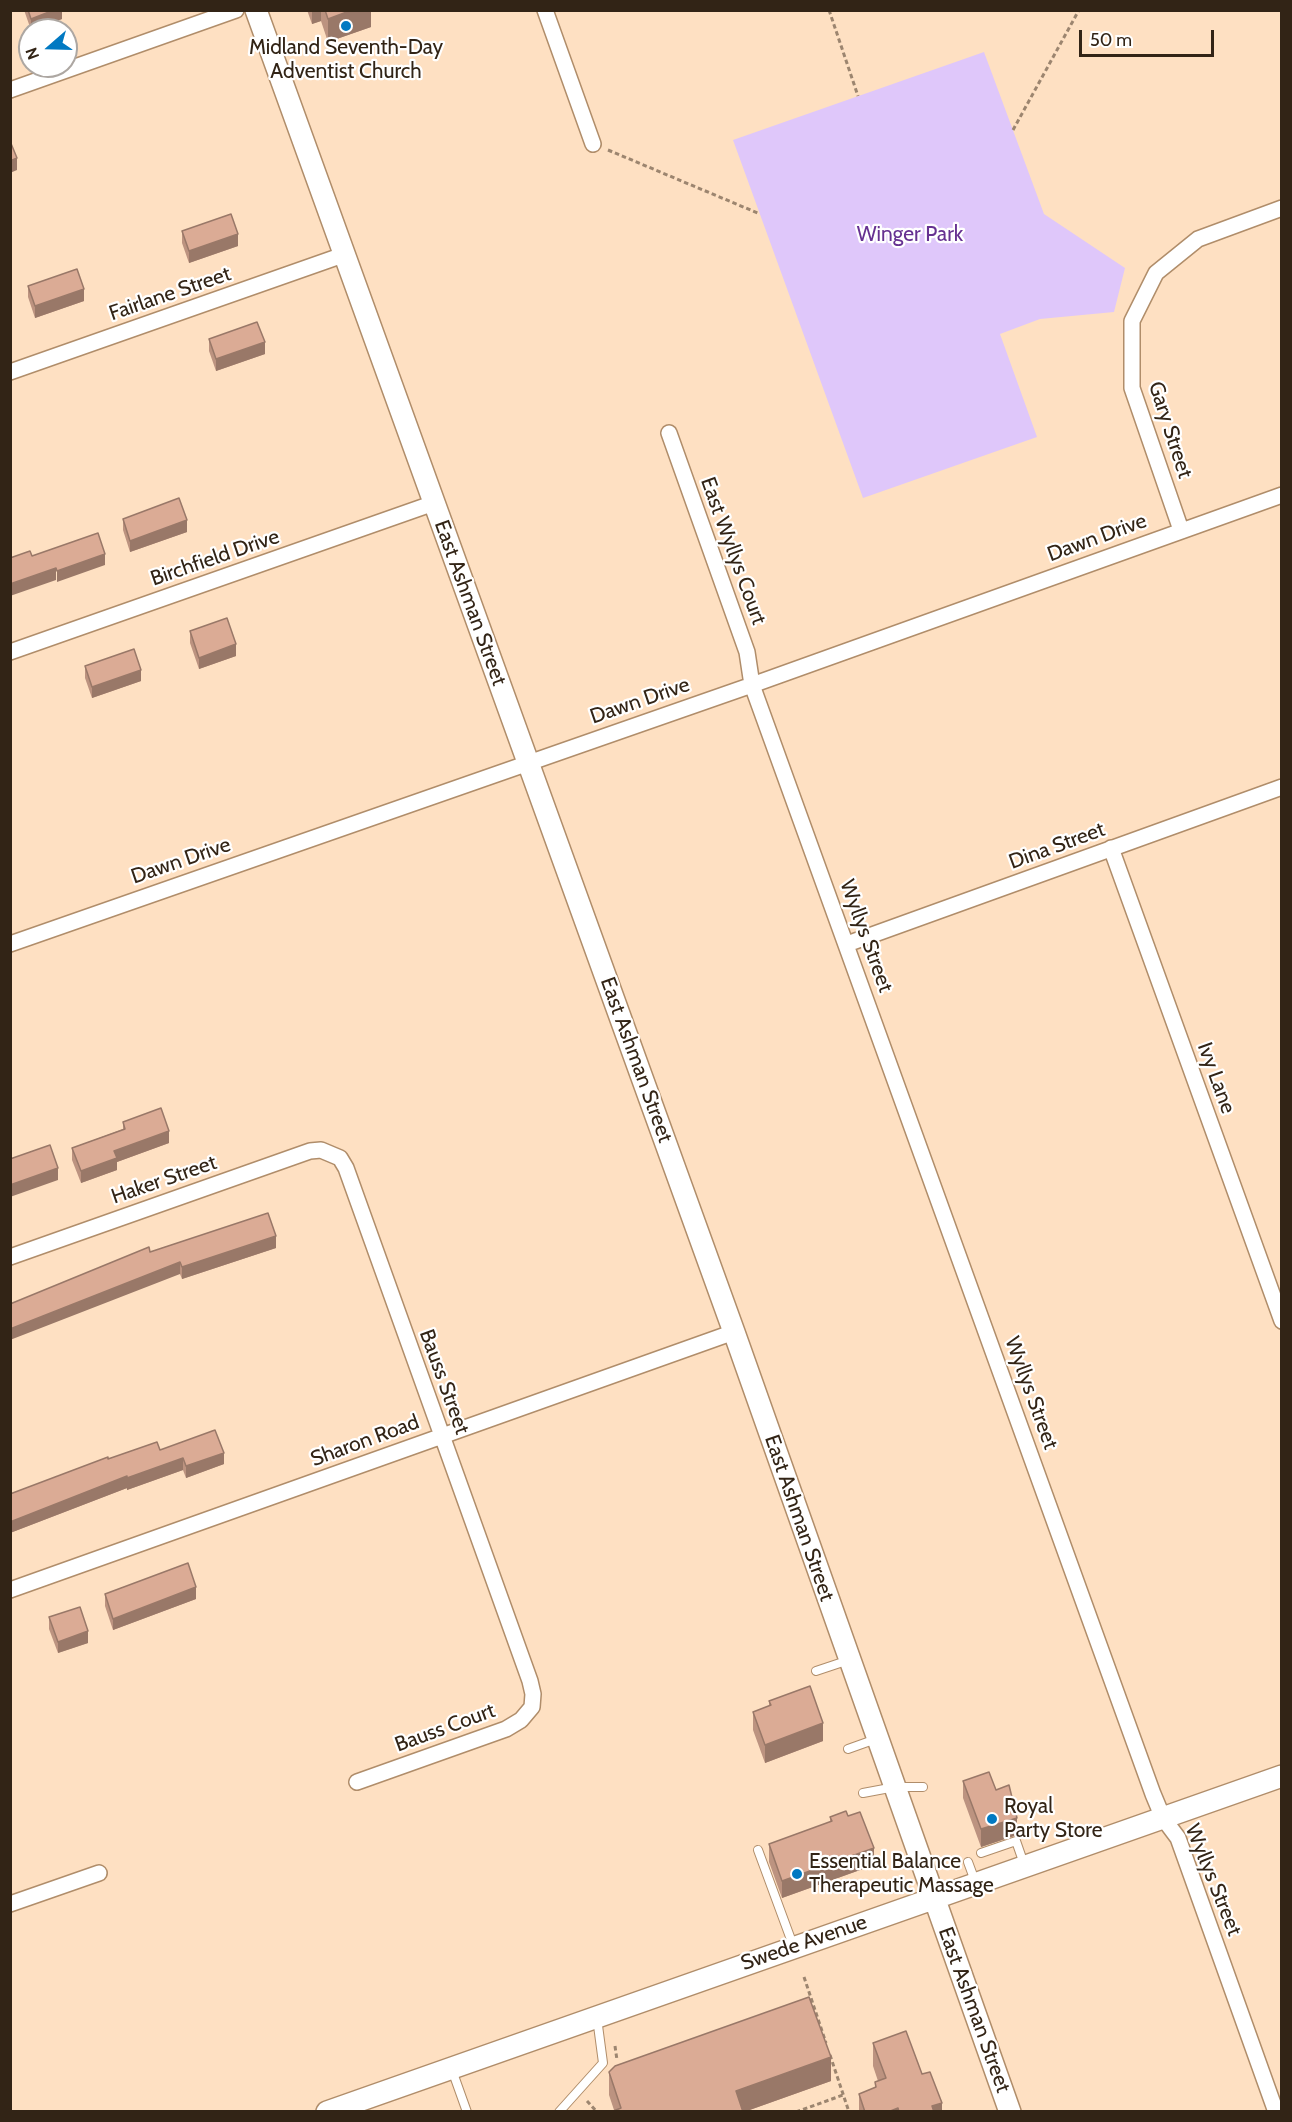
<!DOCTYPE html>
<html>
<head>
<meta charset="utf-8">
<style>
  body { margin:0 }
  #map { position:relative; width:1292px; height:2122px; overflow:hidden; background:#fee0c2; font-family:Cabin,sans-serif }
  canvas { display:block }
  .frame { position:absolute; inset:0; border:12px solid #322416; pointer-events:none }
  .north { position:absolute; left:18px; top:18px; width:60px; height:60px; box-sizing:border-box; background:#fff; border:2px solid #ada7a2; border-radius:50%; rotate:250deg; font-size:16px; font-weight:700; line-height:24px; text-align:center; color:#322416 }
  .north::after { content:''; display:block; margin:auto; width:21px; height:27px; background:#0179c2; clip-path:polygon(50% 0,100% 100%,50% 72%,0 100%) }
  .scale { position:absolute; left:1079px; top:30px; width:135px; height:27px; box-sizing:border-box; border:3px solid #322416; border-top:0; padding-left:8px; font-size:18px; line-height:21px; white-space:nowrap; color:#322416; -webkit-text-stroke:4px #fff; paint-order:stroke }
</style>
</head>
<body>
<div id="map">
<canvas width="1292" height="2122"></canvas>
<div class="frame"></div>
<div class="north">N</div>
<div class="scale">50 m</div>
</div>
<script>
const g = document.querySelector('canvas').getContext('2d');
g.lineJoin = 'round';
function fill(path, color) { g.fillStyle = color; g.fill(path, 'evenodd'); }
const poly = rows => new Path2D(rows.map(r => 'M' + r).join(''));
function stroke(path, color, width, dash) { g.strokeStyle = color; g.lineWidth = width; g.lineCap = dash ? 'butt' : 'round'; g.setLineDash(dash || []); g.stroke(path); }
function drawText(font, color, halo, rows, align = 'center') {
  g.font = font + ' Cabin,sans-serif'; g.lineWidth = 4.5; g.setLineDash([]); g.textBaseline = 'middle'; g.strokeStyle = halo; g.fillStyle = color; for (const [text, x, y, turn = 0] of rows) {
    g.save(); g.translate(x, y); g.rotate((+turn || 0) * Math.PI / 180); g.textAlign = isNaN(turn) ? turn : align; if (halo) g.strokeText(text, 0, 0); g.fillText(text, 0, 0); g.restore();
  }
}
fill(poly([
  [984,52,1044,214,1125,268,1114,312,1040,319,1000,334,1037,437,863,498,733,140]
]), '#dfc7fa');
const lane = poly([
  [816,1671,849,1660],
  [848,1749,876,1739],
  [863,1793,895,1787,923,1787],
  [758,1850,793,1945],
  [981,1853,1016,1841,1024,1864],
  [968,1862,975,1881],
  [452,2070,467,2112],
  [559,2112,603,2063,597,2018]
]);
const street = poly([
  [545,10,593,144],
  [10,90,236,10],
  [10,372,343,255],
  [669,433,747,652,752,685,1153,1794,1163,1818,1178,1838,1276,2112],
  [1181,530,1132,388,1132,321,1156,273,1198,239,1282,208],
  [10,652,434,503],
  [1111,848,1282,1321],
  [10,944,752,685,1282,495],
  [847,944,1282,787],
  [10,1257,310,1151,321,1150,340,1158,346,1168,530,1681,533,1694,532,1707,521,1720,506,1729,357,1782],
  [10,1590,734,1332],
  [10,1904,99,1873]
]);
const secondary = poly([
  [256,10,734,1332,1010,2112],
  [327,2112,1282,1776]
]);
stroke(lane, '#b08d6a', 10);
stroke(street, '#b08d6a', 18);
stroke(secondary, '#b08d6a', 24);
stroke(poly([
  [829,10,858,96],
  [1013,130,1079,10],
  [608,150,760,214],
  [804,1977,826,2043],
  [615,2046,617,2060],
  [830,2055,849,2112],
  [587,2101,597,2112],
  [796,2112,843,2095]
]), '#9c856f', 3, [4.5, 3]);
stroke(lane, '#fff', 8);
stroke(street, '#fff', 15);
stroke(secondary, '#fff', 21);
fill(poly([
  [24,10,62,10,62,19,31,30],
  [307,10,371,10,371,27,328,42,321,21,312,24],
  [182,231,238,246,189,263,182,243],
  [28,286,84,301,35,318,28,297],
  [209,339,265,354,216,371,209,351],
  [123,519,187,532,130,552,123,530],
  [190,631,236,656,199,669,190,643],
  [85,666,141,681,92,698,85,678],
  [123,1122,169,1143,117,1162,117,1170,81,1183,72,1160,72,1148,123,1129],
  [276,1248,182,1279,180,1274,150,1252],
  [160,1450,224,1464,186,1478,183,1470,127,1490,127,1488,10,1533,10,1494,108,1459],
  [105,1594,196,1599,113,1630,105,1606],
  [49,1617,88,1643,58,1653,49,1629],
  [769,1701,823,1741,765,1763,753,1730,753,1712,769,1706],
  [963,1781,996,1790,1017,1835,981,1847,963,1798],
  [848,1816,874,1865,782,1898,769,1862,769,1844,830,1822,830,1817],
  [873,2043,922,2074,942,2112,859,2112,859,2094,875,2088,875,2082,878,2081,873,2066],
  [609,2072,831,2081,744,2112,611,2112,614,2110,609,2095]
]), '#bc9380');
fill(poly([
  [54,10,62,10,62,19,31,30,31,19],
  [312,10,321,10,321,21,312,24],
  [352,10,371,10,371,27,328,42,328,19],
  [17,158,17,170,10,173,10,161],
  [238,234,238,246,189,263,189,251],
  [84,289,84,301,35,318,35,306],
  [265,342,265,354,216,371,216,359],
  [187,520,187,532,130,552,130,541],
  [105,554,105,565,57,582,57,571],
  [56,568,56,580,10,596,10,584],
  [236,644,236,656,199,669,199,658],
  [141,670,141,681,92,698,92,687],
  [10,861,12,861,12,873,10,873],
  [169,1131,169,1143,117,1162,117,1170,81,1183,81,1171,114,1151],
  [58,1168,58,1180,10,1197,10,1185],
  [276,1236,276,1248,182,1279,182,1267],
  [180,1262,180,1274,10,1340,10,1329],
  [224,1453,224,1464,186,1478,186,1466],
  [183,1458,183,1470,127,1490,127,1478],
  [127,1476,127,1488,10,1533,10,1522],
  [196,1587,196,1599,113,1630,113,1619],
  [88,1631,88,1643,58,1653,58,1642],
  [823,1723,823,1741,765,1763,765,1745],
  [1017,1818,1017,1835,981,1847,981,1829],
  [874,1848,874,1865,782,1898,782,1881],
  [831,2057,831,2081,744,2112,736,2112,736,2091],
  [942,2103,942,2112,932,2112,932,2106],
  [898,2108,898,2112,888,2112]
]), '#997868');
const building = poly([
  [28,10,54,10,31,19,28,10],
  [325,10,352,10,328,19,325,10],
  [10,141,17,158,10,161,10,141],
  [231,214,238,234,189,251,182,231,231,214],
  [77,269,84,289,35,306,28,286,77,269],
  [257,322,265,342,216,359,209,339,257,322],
  [179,498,187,520,130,541,123,519,179,498],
  [98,533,105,554,57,571,56,568,10,584,10,558,30,551,32,556,98,533],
  [227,618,236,644,199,658,190,631,227,618],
  [134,649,141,670,92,687,85,666,134,649],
  [161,1108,169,1131,114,1151,117,1158,81,1171,72,1148,125,1129,123,1122,161,1108],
  [50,1145,58,1168,10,1185,10,1159,50,1145],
  [268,1213,276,1236,182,1267,180,1262,10,1329,10,1304,149,1247,150,1252,268,1213],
  [215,1430,224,1453,186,1466,183,1458,127,1478,127,1476,10,1522,10,1494,108,1457,108,1459,157,1442,160,1450,215,1430],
  [188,1563,196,1587,113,1619,105,1594,188,1563],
  [80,1607,88,1631,58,1642,49,1617,80,1607],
  [810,1686,823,1723,765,1745,753,1712,771,1705,769,1701,810,1686],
  [989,1772,996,1790,1009,1785,1017,1818,981,1829,963,1781,989,1772],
  [846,1811,848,1816,860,1812,874,1848,782,1881,769,1844,832,1821,830,1817,846,1811],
  [809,1997,831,2057,736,2091,743,2112,611,2112,621,2108,609,2072,615,2066,809,1997],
  [906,2031,922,2074,930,2072,942,2103,932,2106,934,2112,899,2112,898,2108,888,2112,865,2112,859,2094,876,2087,875,2082,886,2078,873,2043,906,2031]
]);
fill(building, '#dbab95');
stroke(building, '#997868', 1.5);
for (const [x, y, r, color] of [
  [346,26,6,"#0179c2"],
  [992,1819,6,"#0179c2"],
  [797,1874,6,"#0179c2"]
]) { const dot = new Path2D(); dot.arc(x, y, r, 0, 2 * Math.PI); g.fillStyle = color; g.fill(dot); stroke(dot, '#fff', 2); }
drawText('21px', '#322416', '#fff', [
  ["Midland Seventh-Day",346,48,"center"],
  ["Adventist Church",346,72,"center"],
  ["Royal",1004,1807],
  ["Party Store",1004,1831],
  ["Essential Balance",809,1862],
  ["Therapeutic Massage",809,1886]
], 'left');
drawText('21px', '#663191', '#fff', [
  ["Winger Park",910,235]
]);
drawText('21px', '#322416', '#fff', [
  ["Fairlane Street",170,294,-19],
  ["Gary Street",1170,430,72],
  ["Dawn Drive",1097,538,-20],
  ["East Wyllys Court",733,551,70],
  ["Birchfield Drive",215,558,-19],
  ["East Ashman Street",470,603,70],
  ["Dawn Drive",640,701,-19],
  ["Dina Street",1057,846,-20],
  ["Dawn Drive",181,861,-19],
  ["Wyllys Street",866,936,70],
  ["East Ashman Street",636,1060,70],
  ["Ivy Lane",1216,1078,70],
  ["Haker Street",164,1180,-19],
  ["Bauss Street",444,1382,70],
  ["Wyllys Street",1031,1393,70],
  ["Sharon Road",365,1441,-20],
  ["East Ashman Street",799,1518,71],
  ["Bauss Court",445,1728,-20],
  ["Wyllys Street",1213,1880,68],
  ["Swede Avenue",804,1943,-19],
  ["East Ashman Street",974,2010,70]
]);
</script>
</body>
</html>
